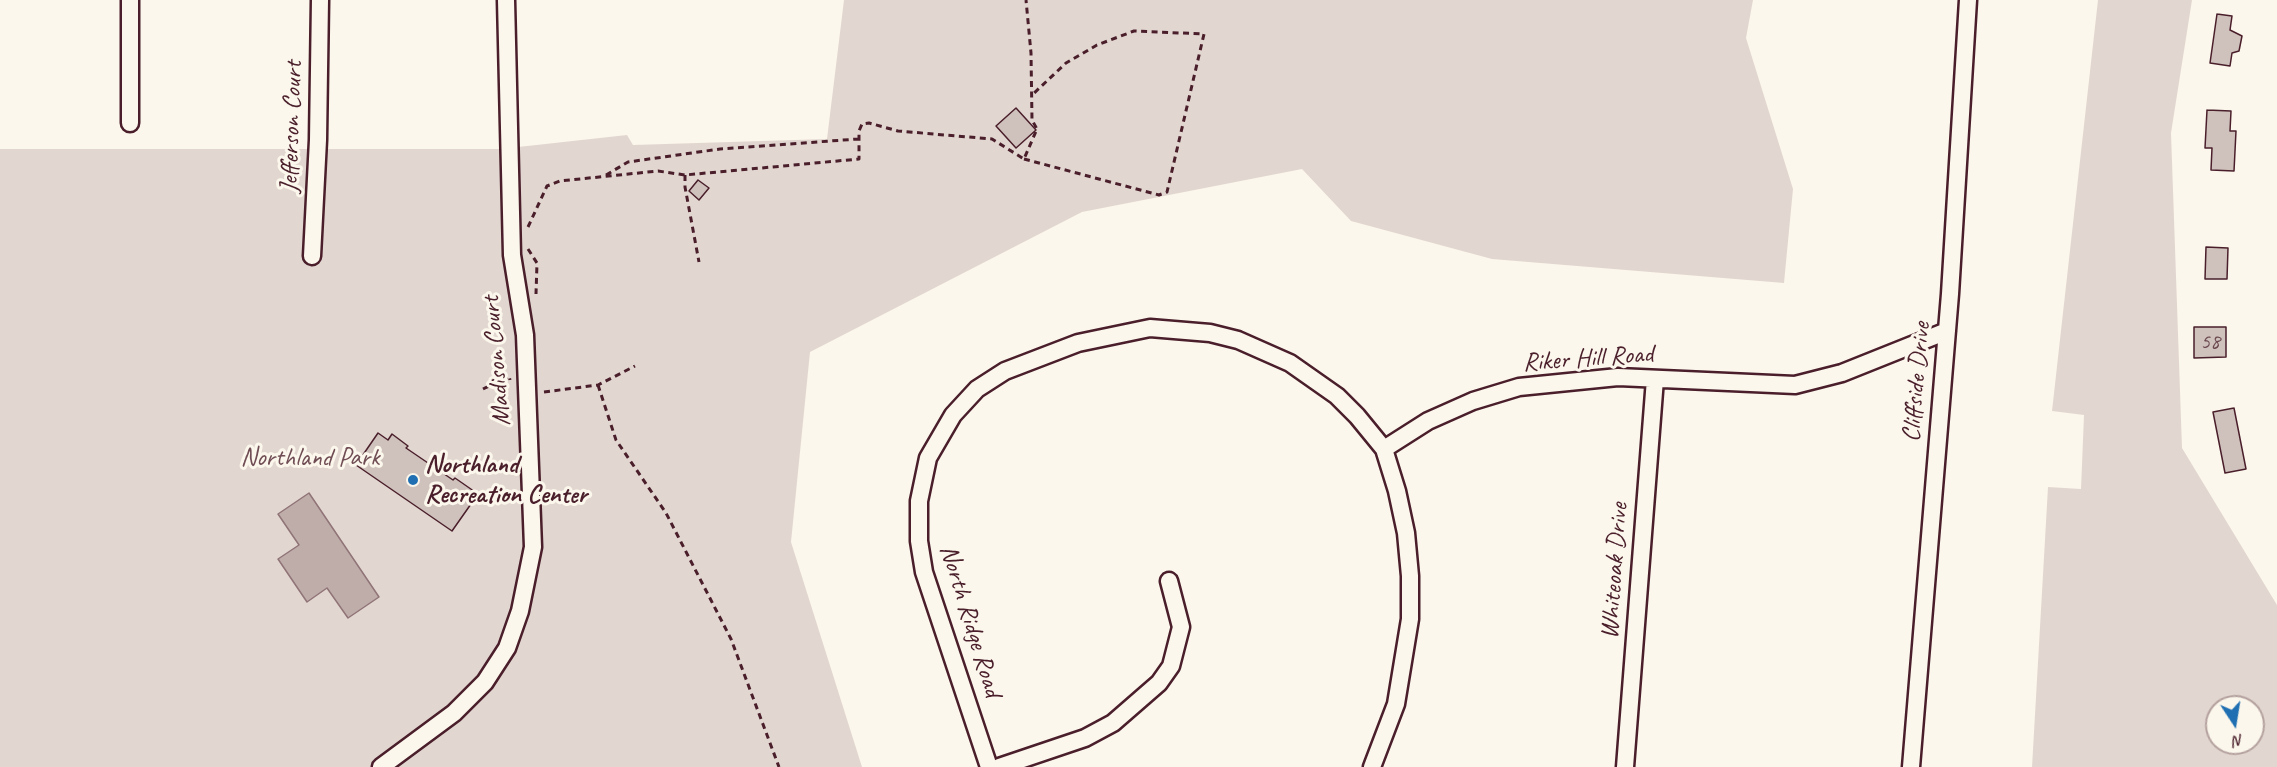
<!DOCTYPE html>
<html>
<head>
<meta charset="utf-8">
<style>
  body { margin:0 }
  #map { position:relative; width:2277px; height:767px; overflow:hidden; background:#fbf7ec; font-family:Caveat,sans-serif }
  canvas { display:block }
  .north { position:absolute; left:2205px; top:695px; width:60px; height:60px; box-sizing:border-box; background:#fbf7ec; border:2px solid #b4a19f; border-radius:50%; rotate:168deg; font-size:16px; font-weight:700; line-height:24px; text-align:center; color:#4a1f2b }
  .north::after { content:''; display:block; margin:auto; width:21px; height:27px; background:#1f6fb2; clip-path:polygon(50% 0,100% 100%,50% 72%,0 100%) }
</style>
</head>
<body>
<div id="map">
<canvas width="2277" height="767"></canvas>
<div class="north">N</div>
</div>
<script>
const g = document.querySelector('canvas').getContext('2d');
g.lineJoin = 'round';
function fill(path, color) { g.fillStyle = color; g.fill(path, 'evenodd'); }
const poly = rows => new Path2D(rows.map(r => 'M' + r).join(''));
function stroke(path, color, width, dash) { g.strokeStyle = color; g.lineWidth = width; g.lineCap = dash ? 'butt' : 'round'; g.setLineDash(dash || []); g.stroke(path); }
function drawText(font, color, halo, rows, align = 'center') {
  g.font = font + ' Caveat,sans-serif'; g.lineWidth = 6; g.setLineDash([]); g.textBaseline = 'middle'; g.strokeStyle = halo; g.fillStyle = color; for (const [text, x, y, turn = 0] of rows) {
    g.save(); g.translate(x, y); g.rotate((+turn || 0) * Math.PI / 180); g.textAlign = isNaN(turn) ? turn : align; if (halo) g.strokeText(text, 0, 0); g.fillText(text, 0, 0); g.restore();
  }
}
fill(poly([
  [844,0,1753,0,1746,38,1793,189,1784,283,1492,259,1351,221,1302,169,1082,212,810,352,791,542,862,767,0,767,0,149,500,149,627,135,633,145,827,139],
  [2098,0,2192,0,2171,133,2182,448,2277,605,2277,767,2032,767,2048,487,2081,489,2084,415,2052,411],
  [2217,707,2253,707,2253,743,2217,743]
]), '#e2d7d0');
const water = poly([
  [309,493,379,597,348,618,327,588,307,602,278,559,299,545,278,514,309,493]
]);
fill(water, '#bfadaa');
stroke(water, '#907477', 1.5);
const building = poly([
  [2217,14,2232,16,2230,30,2242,36,2239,51,2232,53,2230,66,2210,63,2217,14],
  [1016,108,1036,130,1016,148,996,126,1016,108],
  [2207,110,2231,111,2230,131,2236,131,2234,171,2211,170,2212,148,2205,148,2207,110],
  [698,180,709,188,699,200,689,191,698,180],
  [2206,247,2228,248,2227,279,2205,279,2206,247],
  [2194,327,2226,327,2226,357,2194,358,2194,327],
  [2234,408,2246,469,2225,473,2213,412,2234,408],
  [378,433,388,440,392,434,408,446,406,448,453,480,455,478,478,494,452,531,356,465,378,433]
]);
fill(building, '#cfc2bc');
stroke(building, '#4a1f2b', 1.5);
const minor = poly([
  [130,0,130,123],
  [312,256,318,140,320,0],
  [1384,449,1428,421,1473,401,1519,387,1618,377,1795,385,1842,373,1947,331],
  [381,767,454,713,485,682,507,648,520,611,533,547,525,335,512,255,506,0],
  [989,767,924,572,919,541,919,501,928,458,953,415,977,389,1005,371,1078,343,1150,328,1210,333,1238,340,1290,363,1337,396,1357,416,1384,449,1397,491,1406,533,1410,576,1410,619,1396,704,1372,767],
  [999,767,1085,738,1113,723,1159,683,1171,666,1181,627,1169,581],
  [1625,767,1655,379],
  [1911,767,1950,294,1968,0]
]);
stroke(minor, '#4a1f2b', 21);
stroke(poly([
  [1024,159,1159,195,1167,192,1204,34,1134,31,1097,45,1066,63,1032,95],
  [606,175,628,162,720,149,858,139],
  [685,175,685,187,699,262],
  [528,227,547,186,560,181,658,171,685,175,859,159,859,131,862,124,869,123,898,131,992,139,1024,159,1037,129,1032,120,1031,53,1026,0],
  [528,249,537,263,536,294],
  [598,385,616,440,666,513,731,639,779,767],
  [483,389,509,376,510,380],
  [544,392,598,385,635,366]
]), '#4a1f2b', 3, [6, 4.5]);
stroke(minor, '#fbf7ec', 16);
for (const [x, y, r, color] of [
  [413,480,6,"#1f6fb2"]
]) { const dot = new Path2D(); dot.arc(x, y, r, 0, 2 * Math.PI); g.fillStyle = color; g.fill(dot); stroke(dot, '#fbf7ec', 2); }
drawText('22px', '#6b484f', null, [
  ["58",2210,342]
]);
drawText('26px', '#4a1f2b', '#fbf7ec', [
  ["Jefferson Court",292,127,-88],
  ["Riker Hill Road",1588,359,-4],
  ["Madison Court",497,361,-95],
  ["Cliffside Drive",1917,382,-85],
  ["Whiteoak Drive",1615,571,-86],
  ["North Ridge Road",970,621,73]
]);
drawText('26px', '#704d54', '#fbf7ec', [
  ["Northland Park",310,458]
]);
drawText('bold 26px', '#4a1f2b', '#fbf7ec', [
  ["Northland",425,465],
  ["Recreation Center",425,495]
], 'left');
</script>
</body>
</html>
